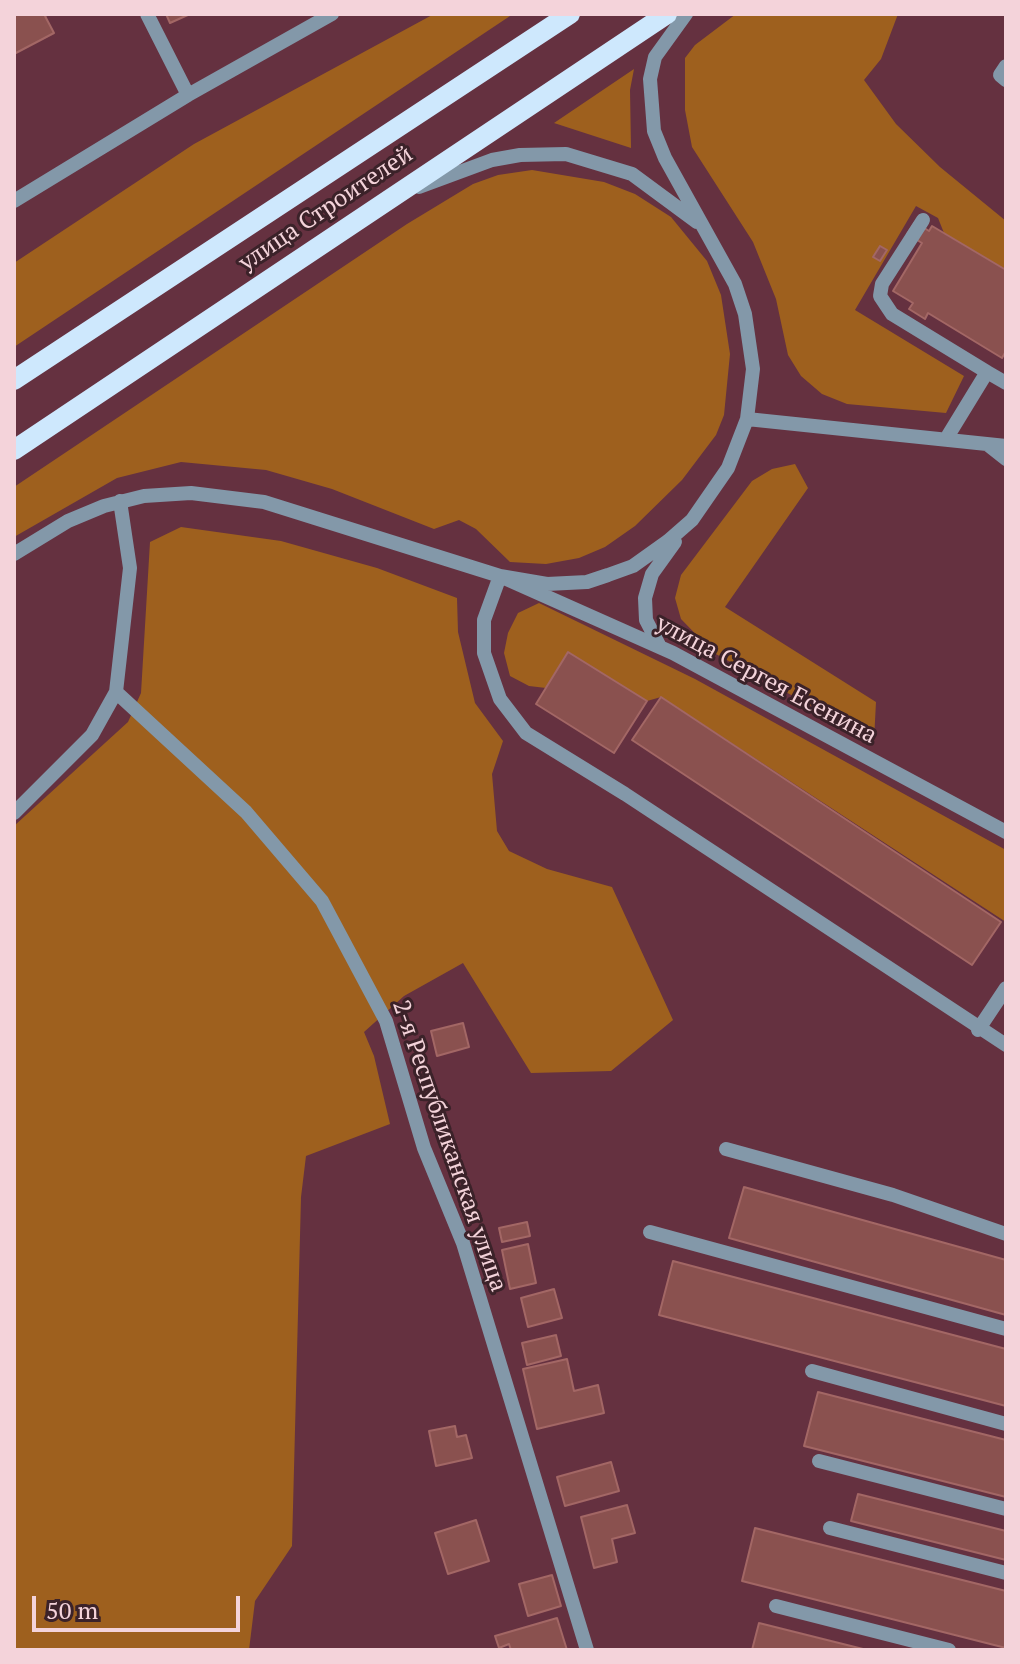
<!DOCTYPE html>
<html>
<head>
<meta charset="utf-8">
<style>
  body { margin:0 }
  #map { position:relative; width:1020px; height:1664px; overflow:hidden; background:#653140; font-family:"PT Serif",serif }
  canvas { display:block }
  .frame { position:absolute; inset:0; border:16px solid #f4d3da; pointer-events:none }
  .scale { position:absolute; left:32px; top:1596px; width:208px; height:36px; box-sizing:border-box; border:4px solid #f4d3da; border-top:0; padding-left:10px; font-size:24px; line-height:28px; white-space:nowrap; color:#f4d3da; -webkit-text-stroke:6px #3b2229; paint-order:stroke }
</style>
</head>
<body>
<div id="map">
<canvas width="1020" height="1664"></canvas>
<div class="frame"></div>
<div class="scale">50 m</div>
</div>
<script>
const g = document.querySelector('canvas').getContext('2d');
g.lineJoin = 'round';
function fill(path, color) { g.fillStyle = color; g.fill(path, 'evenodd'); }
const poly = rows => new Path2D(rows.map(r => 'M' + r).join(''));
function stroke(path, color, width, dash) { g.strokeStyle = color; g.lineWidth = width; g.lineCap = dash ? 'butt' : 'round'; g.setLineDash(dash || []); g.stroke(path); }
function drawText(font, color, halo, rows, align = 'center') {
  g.font = font + ' "PT Serif",serif'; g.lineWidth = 6; g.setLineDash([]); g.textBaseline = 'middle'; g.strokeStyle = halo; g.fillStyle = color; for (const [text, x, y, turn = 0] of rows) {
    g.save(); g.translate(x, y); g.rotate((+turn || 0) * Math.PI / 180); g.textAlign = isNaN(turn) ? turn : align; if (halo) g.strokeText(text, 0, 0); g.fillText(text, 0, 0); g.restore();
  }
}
fill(poly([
  [434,14,513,14,14,347,14,263,194,144],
  [736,14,898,14,881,59,864,80,896,124,940,167,1006,221,1006,270,944,233,938,218,916,206,855,310,964,376,946,413,847,404,822,394,801,376,788,355,776,299,753,242,692,147,685,110,685,58,695,45],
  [634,69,630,90,631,148,554,123],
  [532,170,604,182,635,194,671,217,707,261,721,295,730,354,724,415,716,435,682,480,635,526,605,547,579,558,546,564,510,562,476,529,459,520,434,529,332,489,266,470,181,462,117,478,14,537,14,487,407,224,473,184,498,175],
  [795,464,808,488,725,607,876,702,874,740,714,653,681,619,675,598,681,575,752,481,772,469],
  [181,527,281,541,377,568,457,598,458,632,475,703,503,741,492,774,497,831,509,851,547,869,612,887,673,1020,611,1071,531,1073,463,963,404,996,364,1032,374,1056,390,1124,306,1156,301,1197,292,1546,255,1601,249,1650,14,1650,14,826,128,722,141,693,150,542],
  [539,603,695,679,1006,850,1006,922,661,697,647,701,568,653,546,688,529,686,510,676,504,653,508,633,518,613]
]), '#9e601e');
const building = poly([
  [14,14,49,14,45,16,54,33,14,54,14,14],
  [166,14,190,14,170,23,166,14],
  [915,222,929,231,932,226,1006,270,1006,351,1002,358,928,313,925,319,909,309,913,303,893,291,922,243,907,234,915,222],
  [880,246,887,250,880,261,873,257,880,246],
  [568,652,647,701,614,753,536,704,568,652],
  [661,697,1001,922,972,965,632,740,661,697],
  [463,1023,469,1047,437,1056,431,1031,463,1023],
  [744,1187,1006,1260,1006,1315,729,1238,744,1187],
  [527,1222,530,1236,502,1242,499,1228,527,1222],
  [528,1244,536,1283,510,1289,502,1250,528,1244],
  [673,1261,1006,1349,1006,1406,659,1315,673,1261],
  [554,1289,562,1318,528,1327,521,1298,554,1289],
  [556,1335,561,1356,527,1365,522,1343,556,1335],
  [567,1359,574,1391,598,1385,604,1413,537,1429,523,1369,567,1359],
  [818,1392,1006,1440,1006,1497,804,1446,818,1392],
  [455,1426,457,1437,466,1435,472,1458,436,1466,429,1431,455,1426],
  [611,1462,619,1491,565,1506,557,1477,611,1462],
  [858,1494,1006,1531,1006,1560,851,1521,858,1494],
  [627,1505,635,1533,612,1539,617,1562,594,1568,581,1517,627,1505],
  [476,1520,489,1561,448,1574,435,1533,476,1520],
  [755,1528,1006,1591,1006,1648,742,1581,755,1528],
  [552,1575,561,1606,528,1616,519,1584,552,1575],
  [557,1618,567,1650,511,1650,509,1644,499,1648,495,1636,557,1618],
  [759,1623,867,1650,752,1650,759,1623]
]);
fill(building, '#8a514f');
stroke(building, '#a36765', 2);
stroke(poly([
  [147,14,188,95],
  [1006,66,1000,75,1006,80],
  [419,187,492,160,520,155,566,154,632,174,697,222],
  [14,201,188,95,332,14],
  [923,220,882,284,880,296,892,314,987,372,946,439],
  [987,372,1006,383],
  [747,419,1006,446],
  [987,444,1006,459],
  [14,554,68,521,104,506,144,496,191,493,264,502,500,576,547,584,587,582,608,575,633,566,668,541,692,520,728,468,747,419,753,369,745,314,735,284,665,158,654,131,650,79,655,57,686,14],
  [659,645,646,620,645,598,652,574,675,542],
  [116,692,246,812,322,901,386,1021,424,1148,463,1243,587,1650],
  [14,813,92,735,116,692,130,568,120,501],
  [1006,832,673,653,500,576,484,620,484,653,500,699,526,733,625,794,1006,1045],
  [978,1030,1006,988],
  [726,1149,893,1195,1006,1234],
  [650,1232,1006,1329],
  [812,1371,1006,1424],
  [819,1461,1006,1509],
  [830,1528,1006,1573],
  [776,1606,949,1650]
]), '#8398a9', 14);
stroke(poly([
  [14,380,570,14],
  [14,450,667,14]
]), '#cee8fd', 20);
drawText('24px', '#f4d3da', '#3b2229', [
  ["улица Строителей",326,209,-34],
  ["улица Сергея Есенина",766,680,28],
  ["2-я Республиканская улица",449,1146,71]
]);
</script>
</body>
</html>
